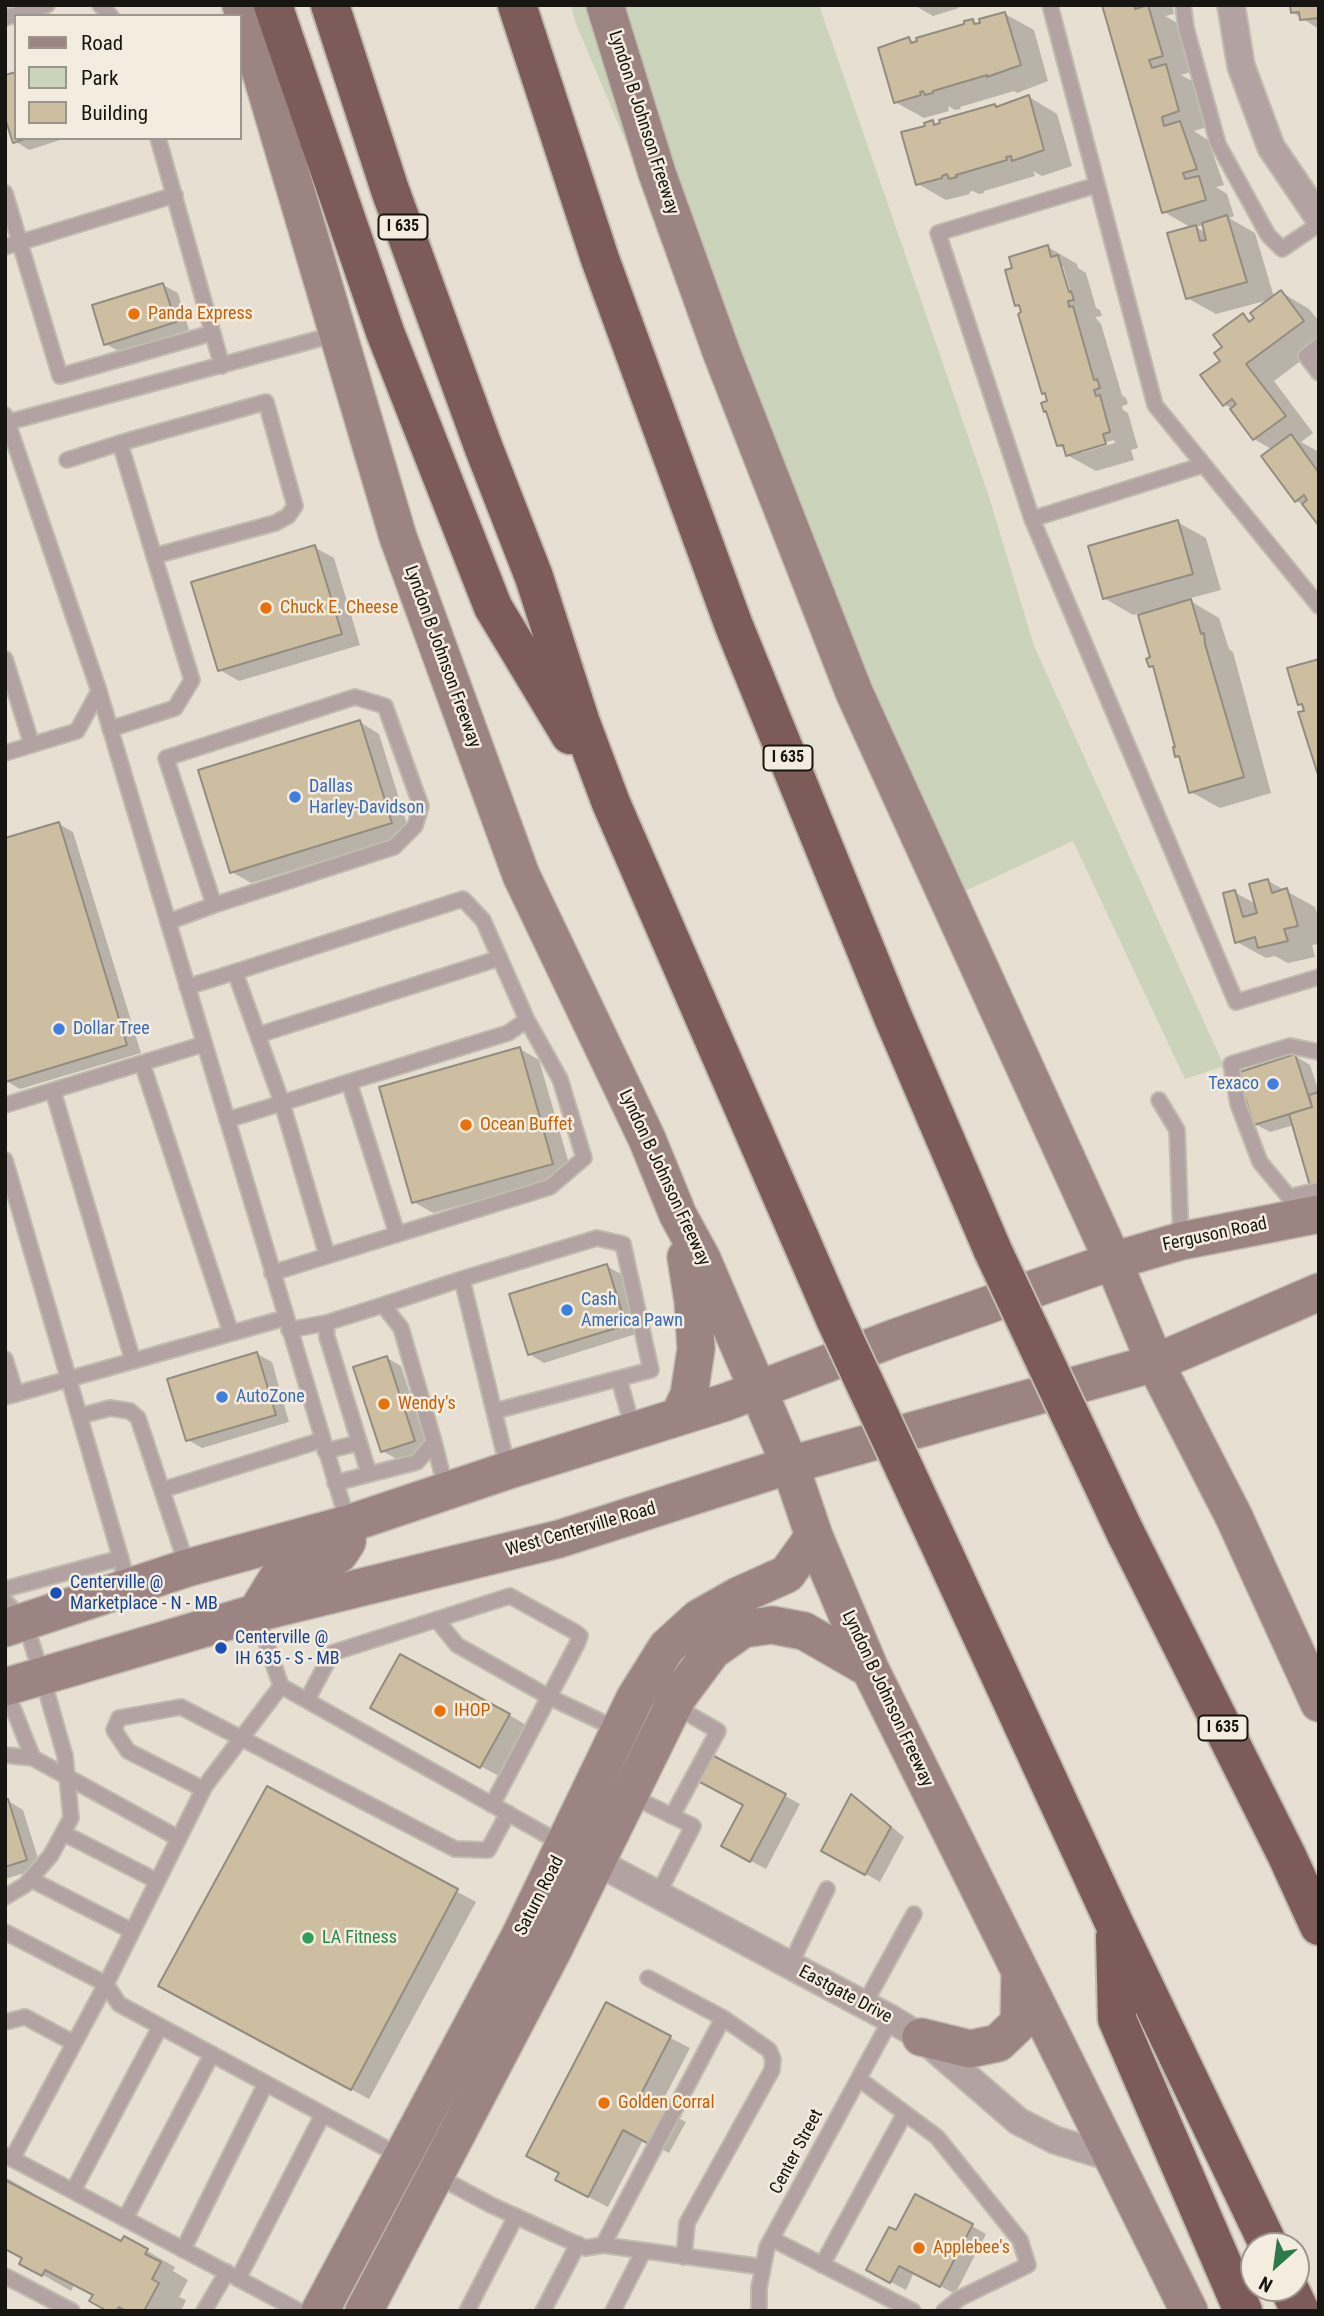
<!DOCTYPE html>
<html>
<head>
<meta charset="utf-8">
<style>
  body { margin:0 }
  #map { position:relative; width:1324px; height:2316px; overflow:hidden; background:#e6dfd2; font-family:"Roboto Condensed",sans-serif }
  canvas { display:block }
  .frame { position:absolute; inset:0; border:7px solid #171511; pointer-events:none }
  .legend { position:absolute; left:14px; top:14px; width:228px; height:126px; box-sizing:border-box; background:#f3ecdf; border:2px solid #9b968d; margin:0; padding:9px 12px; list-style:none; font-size:21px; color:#171511 }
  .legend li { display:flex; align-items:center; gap:14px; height:35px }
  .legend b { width:35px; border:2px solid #9b968d }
  .north { position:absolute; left:1240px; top:2232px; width:70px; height:70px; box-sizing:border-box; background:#f3ecdf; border:2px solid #9b968d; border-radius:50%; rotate:208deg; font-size:19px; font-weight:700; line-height:28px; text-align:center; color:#171511 }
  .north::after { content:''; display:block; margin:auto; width:24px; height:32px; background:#2c7a49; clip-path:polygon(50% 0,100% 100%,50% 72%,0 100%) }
</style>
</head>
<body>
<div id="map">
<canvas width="1324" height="2316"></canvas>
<div class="frame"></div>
<ul class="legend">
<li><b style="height:9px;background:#9b8482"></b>Road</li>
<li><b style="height:19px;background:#cbd3ba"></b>Park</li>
<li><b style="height:19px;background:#cdbea1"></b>Building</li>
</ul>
<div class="north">N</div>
</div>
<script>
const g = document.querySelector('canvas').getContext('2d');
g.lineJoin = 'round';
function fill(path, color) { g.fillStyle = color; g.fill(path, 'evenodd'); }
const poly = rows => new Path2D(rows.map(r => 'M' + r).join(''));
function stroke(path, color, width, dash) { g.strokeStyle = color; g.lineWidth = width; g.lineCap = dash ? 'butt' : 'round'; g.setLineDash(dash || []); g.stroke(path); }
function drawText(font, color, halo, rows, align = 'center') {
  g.font = font + ' "Roboto Condensed",sans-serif'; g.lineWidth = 5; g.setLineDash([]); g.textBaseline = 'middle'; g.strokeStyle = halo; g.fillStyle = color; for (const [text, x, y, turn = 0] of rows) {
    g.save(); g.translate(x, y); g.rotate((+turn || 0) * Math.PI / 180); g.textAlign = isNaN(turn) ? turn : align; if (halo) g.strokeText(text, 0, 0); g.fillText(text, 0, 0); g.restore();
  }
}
fill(poly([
  [571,5,819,5,989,497,1034,646,1224,1066,1185,1079,1073,841,963,892,924,846,576,24]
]), '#cbd3ba');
fill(poly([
  [914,5,958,5,959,8,933,16],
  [1104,5,1172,5,1174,14,1165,16,1177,23,1191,72,1181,75,1194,82,1207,127,1194,131,1208,140,1224,185,1216,187,1227,194,1234,216,1229,218,1255,233,1274,297,1281,292,1309,309,1319,321,1319,347,1274,381,1313,433,1301,442,1319,452,1319,523,1307,507,1296,501,1273,450,1254,439,1232,409,1224,404,1222,361,1224,347,1243,316,1252,321,1272,299,1216,314,1187,298,1192,228,1164,212],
  [1204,225,1206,233,1196,227],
  [1319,5,1319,29,1292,12],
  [1005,14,1034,30,1048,81,1017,93,1014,91,960,107,961,109,955,110,948,106,949,111,924,118,895,102,909,39,916,43,967,25,973,21,983,27],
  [1029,97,1057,114,1072,166,1042,176,1033,171,1035,176,984,191,984,193,979,194,973,191,969,192,970,194,946,200,918,184,927,127,932,122,938,125,995,106,999,108],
  [16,138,66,138,29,150,15,141],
  [1048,247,1077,264,1078,268,1086,273,1096,308,1100,310,1102,316,1095,317,1101,324,1122,395,1126,398,1128,404,1122,406,1123,410,1128,413,1138,448,1131,450,1134,460,1096,471,1067,455,1066,450,1058,445,1048,413,1045,411,1049,402,1047,395,1043,393,1021,307,1017,305],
  [1059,266,1063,266,1073,300,1070,301],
  [1114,440,1115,443,1081,453,1081,449],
  [163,285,178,293,189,330,120,352,106,344],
  [1177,522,1206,538,1221,590,1187,599,1219,618,1229,649,1233,652,1271,793,1220,808,1191,792,1182,759,1177,756,1178,748,1155,669,1150,666,1153,658,1140,613,1133,615,1104,598],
  [314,547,334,558,360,645,239,681,220,670],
  [360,722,379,734,410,834,251,883,232,872],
  [59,824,73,832,141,1053,20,1089,8,1082,5,1083,5,840],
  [1268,881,1315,907,1319,919,1319,944,1312,945,1315,957,1288,963,1275,956,1266,958,1237,942,1234,892,1256,904],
  [520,1049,539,1060,572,1174,433,1213,414,1202],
  [1295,1056,1310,1065,1319,1092,1319,1186,1294,1125,1270,1132,1255,1124],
  [606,1266,621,1274,639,1333,544,1363,529,1354],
  [257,1354,272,1362,289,1422,202,1448,188,1440],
  [387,1358,401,1366,428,1449,397,1459,382,1451],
  [509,1715,528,1726,501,1777,392,1719],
  [713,1757,800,1804,766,1869,738,1854,745,1805],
  [268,1788,476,1902,369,2099,180,1996],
  [852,1797,866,1805,904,1837,880,1882,823,1850],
  [8,1801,23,1810,41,1868,5,1879,5,1802],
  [606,2005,690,2048,659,2108,686,2122,669,2153,643,2140,608,2207,577,2191,561,2174],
  [5,2177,33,2193,32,2196,122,2244,147,2251,175,2267,173,2271,188,2280,179,2297,186,2300,181,2311,109,2311,95,2296,74,2285,71,2291,22,2263,24,2258,5,2250],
  [972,2226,986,2234,955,2294,914,2272,906,2290,883,2278,897,2233]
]), '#0003');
const building = poly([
  [1102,5,1134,5,1135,9,1148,5,1163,56,1149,60,1152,68,1166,64,1179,111,1162,117,1164,126,1180,121,1197,169,1183,173,1185,179,1199,176,1206,200,1162,213,1102,5],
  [1290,5,1319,5,1319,18,1300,20,1299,12,1291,13,1290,5],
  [1005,12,1021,65,987,77,987,75,933,91,933,93,925,95,923,91,920,92,921,95,894,103,878,48,909,37,911,43,917,41,916,38,964,24,964,21,973,19,974,24,980,23,979,19,1005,12],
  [16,72,16,138,27,138,13,143,5,118,5,75,16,72],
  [1029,95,1044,150,1012,161,1011,156,1006,157,1007,160,956,175,957,177,949,179,947,174,942,176,942,178,916,185,901,132,925,126,924,123,933,120,934,125,940,123,939,120,995,104,996,107,1029,95],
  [1227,215,1247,282,1186,299,1167,233,1196,225,1200,241,1206,240,1202,223,1227,215],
  [1048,245,1051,257,1058,255,1069,292,1071,291,1074,300,1068,301,1069,307,1073,306,1094,380,1097,379,1100,388,1094,390,1096,396,1100,395,1110,432,1103,434,1106,444,1066,456,1063,445,1057,446,1046,411,1044,412,1041,403,1047,401,1045,393,1042,394,1018,314,1021,312,1019,305,1015,306,1005,270,1012,268,1009,257,1048,245],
  [163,283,176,322,104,345,92,305,163,283],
  [1281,290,1304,321,1246,364,1286,416,1253,440,1230,409,1236,404,1232,399,1223,406,1200,375,1220,361,1214,353,1222,347,1213,335,1243,313,1249,322,1254,318,1250,313,1281,290],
  [1291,434,1319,473,1319,526,1302,504,1307,500,1304,495,1295,502,1261,456,1291,434],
  [1178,520,1193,574,1103,599,1088,546,1178,520],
  [315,545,342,634,218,671,191,582,315,545],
  [1191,599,1201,634,1204,633,1205,644,1244,777,1189,793,1179,756,1175,757,1173,747,1175,747,1153,666,1149,667,1146,659,1150,657,1138,615,1191,599],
  [1319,659,1319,778,1298,712,1304,711,1302,704,1298,705,1287,668,1319,659],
  [360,720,392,823,230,873,198,770,360,720],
  [59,822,127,1045,5,1082,5,838,59,822],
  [1268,879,1272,893,1287,888,1298,926,1284,929,1288,941,1258,948,1255,937,1235,943,1223,893,1235,890,1243,917,1257,913,1249,884,1268,879],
  [520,1047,553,1164,412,1203,379,1087,520,1047],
  [1295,1054,1312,1107,1254,1125,1237,1073,1295,1054],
  [1319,1092,1319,1183,1310,1186,1289,1114,1312,1107,1309,1095,1319,1092],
  [607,1264,626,1325,528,1355,509,1294,607,1264],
  [257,1352,276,1415,186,1441,167,1379,257,1352],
  [387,1356,415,1441,381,1452,353,1367,387,1356],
  [400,1654,510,1714,480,1768,370,1708,400,1654],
  [712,1755,786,1794,750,1862,721,1846,743,1805,698,1781,712,1755],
  [267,1786,458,1889,351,2090,158,1986,267,1786],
  [851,1794,891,1827,865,1875,821,1851,851,1794],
  [8,1799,27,1860,5,1867,5,1800,8,1799],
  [606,2002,671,2036,640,2096,667,2110,649,2144,623,2130,588,2197,555,2180,559,2173,526,2156,606,2002],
  [5,2180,121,2241,124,2236,148,2249,145,2254,161,2262,152,2279,159,2283,144,2311,126,2311,119,2307,116,2311,107,2311,89,2301,93,2295,45,2270,42,2276,19,2264,22,2258,5,2249,5,2180],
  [915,2194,973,2224,940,2287,899,2266,890,2283,866,2270,889,2227,896,2230,915,2194]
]);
fill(building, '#cdbea1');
stroke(building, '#928c81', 2);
const lane = poly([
  [100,5,111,16],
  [1050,5,1155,405,1319,606],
  [1183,5,1186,28,1218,144,1268,235,1282,249,1319,224],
  [5,18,47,5],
  [158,138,222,366],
  [1097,185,938,233,1032,519,1236,1002,1319,977],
  [5,193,60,376,212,333],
  [5,247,175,195],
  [1319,346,1306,356,1319,373],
  [5,415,99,691,77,731,5,753],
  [5,423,337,334],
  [67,460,120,443],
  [1032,519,1203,465],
  [5,659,32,745],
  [99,691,348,1523],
  [110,729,175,708,192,680,154,556,275,523,288,516,295,506,266,402,120,443,154,556],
  [168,922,214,905,394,847,415,826,421,806,385,706,355,697,166,758,214,905],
  [187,987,235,972],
  [258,1035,500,958],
  [142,1063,231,1333],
  [349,1082,397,1234],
  [53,1091,133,1361],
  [1159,1100,1177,1130,1181,1239],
  [5,1105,204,1044],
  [227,1120,282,1103,349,1082,508,1033,527,1020,483,920,463,899,235,972,282,1103,327,1255],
  [5,1160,123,1566,121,1586],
  [1289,1197,1260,1162,1238,1104,1231,1064,1290,1046,1319,1052],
  [1291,1204,1289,1197,1319,1190],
  [272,1273,550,1187,584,1158,560,1079,527,1020],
  [383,1305,462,1279],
  [289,1330,326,1323],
  [5,1359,16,1394],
  [619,1379,633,1429],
  [5,1397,285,1318],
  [495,1411,651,1370,623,1244,597,1238,462,1279,508,1469],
  [80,1416,110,1408,130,1411,138,1418,187,1566],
  [434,1442,446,1489],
  [325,1451,359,1443],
  [335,1483,417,1462,434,1442,401,1328,383,1305,326,1323,327,1337,369,1474],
  [162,1490,322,1440],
  [5,1589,121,1558],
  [5,1601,25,1622,42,1676,65,1756,71,1818,51,1855,25,1885,5,1897],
  [256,1613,281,1686,205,1786,106,1984,119,2004,402,2157],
  [437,1620,457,1645,549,1697,619,1730],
  [281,1686,564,1845],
  [5,1688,33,1758,178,1838],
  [307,1700,332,1653,510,1596,575,1632,580,1636,577,1644,492,1805],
  [5,1755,33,1758],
  [203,1789,128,1751,114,1730,119,1718,181,1707,455,1849,488,1850,508,1813],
  [631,1796,693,1826,658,1894],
  [672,1816,718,1731,675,1706],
  [63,1833,157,1881],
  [30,1879,132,1931],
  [5,1932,106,1984,12,2159],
  [790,1965,827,1889],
  [648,1978,723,2018,769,2050,773,2059,772,2070,687,2223,684,2257],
  [864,2005,914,1914],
  [5,2022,25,2017,74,2043],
  [859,2079,937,2137,1020,2240,1028,2265,960,2298,944,2311],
  [5,2155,299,2311],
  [437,2176,491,2205,585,2248,603,2245,763,2267],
  [73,2191,160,2027],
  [125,2219,212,2054],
  [772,2239,913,2311],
  [603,2245,723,2018],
  [183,2250,266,2083],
  [822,2265,905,2113],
  [5,2276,72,2311],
  [238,2279,323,2114],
  [204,2311,227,2272],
  [467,2311,516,2216],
  [543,2311,578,2244],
  [613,2311,643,2252],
  [759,2311,759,2288,767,2247,891,2019]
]);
const street = poly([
  [1231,5,1241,66,1271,147,1319,218],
  [582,1854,891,2019,921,2037,1018,2121,1055,2140,1113,2158]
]);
const secondary = poly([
  [241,5,398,537,521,875,647,1139,678,1215,702,1259,790,1465,814,1536,870,1669,1189,2311],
  [605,5,657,173,722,354,854,692,1113,1261,1155,1363,1234,1517,1319,1703],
  [679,1416,689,1395,696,1349,693,1301,686,1257],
  [256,1613,277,1579,316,1566,339,1554,347,1542,348,1524],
  [5,1628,187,1568,348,1524,509,1470,726,1402,897,1337,1113,1261,1181,1241,1319,1214],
  [5,1687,256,1613,559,1539,790,1465,1155,1363,1319,1292],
  [921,2037,970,2049,998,2043,1019,2023,1020,1974],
  [320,2311,520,1936,635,1698,667,1647,699,1618,738,1596,787,1574,814,1536],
  [364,2311,552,1952,677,1698,712,1651,743,1629,772,1625,804,1631,870,1669]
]);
const highway = poly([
  [273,5,385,332,493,607,570,735],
  [330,5,390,190,483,446,534,577,581,723,611,803,835,1319],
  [517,5,600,259,734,626,893,1017,993,1251],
  [1125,1532,1287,1856,1319,1926],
  [944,1554,1115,1925,1269,2246],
  [1115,1937,1117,2019,1243,2311],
  [1289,2288,1300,2311]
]);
stroke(lane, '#c1bbaf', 18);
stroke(street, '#c1bbaf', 30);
stroke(secondary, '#c1bbaf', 40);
stroke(highway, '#c1bbaf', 42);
stroke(lane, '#b2a2a1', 14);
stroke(street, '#b2a2a1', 26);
stroke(secondary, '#9b8482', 37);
stroke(highway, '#7c5b59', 38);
const highwayBridge = poly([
  [993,1251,1125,1532],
  [835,1319,944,1554]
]);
stroke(highwayBridge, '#c1bbaf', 42, []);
stroke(highwayBridge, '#7c5b59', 38);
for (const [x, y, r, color] of [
  [134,314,7,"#e8710a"],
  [266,608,7,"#e8710a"],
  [295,797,7,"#3f7fe0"],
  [59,1029,7,"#3f7fe0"],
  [1273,1084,7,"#3f7fe0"],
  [466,1125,7,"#e8710a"],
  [567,1310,7,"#3f7fe0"],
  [222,1397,7,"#3f7fe0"],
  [384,1404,7,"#e8710a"],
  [56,1593,7,"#1a4fb4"],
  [221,1648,7,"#1a4fb4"],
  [440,1711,7,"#e8710a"],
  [308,1938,7,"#2e9e5b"],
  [604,2103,7,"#e8710a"],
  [919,2248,7,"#e8710a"]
]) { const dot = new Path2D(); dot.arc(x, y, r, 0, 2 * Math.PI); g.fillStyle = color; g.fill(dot); stroke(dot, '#f3ecdf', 2.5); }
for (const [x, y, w] of [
  [403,227,49],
  [788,758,49],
  [1223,1728,49]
]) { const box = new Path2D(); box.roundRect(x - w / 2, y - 12.5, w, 25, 5); g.fillStyle = '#f3ecdf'; g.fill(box); stroke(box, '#171511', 2); }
drawText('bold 16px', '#171511', null, [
  ["I 635",403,227],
  ["I 635",788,758],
  ["I 635",1223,1728]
]);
drawText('18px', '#171511', '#f3ecdf', [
  ["Lyndon B Johnson Freeway",643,123,72],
  ["Lyndon B Johnson Freeway",442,657,70],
  ["Lyndon B Johnson Freeway",664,1178,65],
  ["Ferguson Road",1215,1235,-12],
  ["West Centerville Road",581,1530,-16],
  ["Lyndon B Johnson Freeway",887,1699,65],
  ["Saturn Road",540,1896,-63],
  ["Eastgate Drive",845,1995,28],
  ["Center Street",797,2152,-62]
]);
drawText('18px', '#c56008', '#f3ecdf', [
  ["Panda Express",148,314],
  ["Chuck E. Cheese",280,608],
  ["Ocean Buffet",480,1125],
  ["Wendy's",398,1404],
  ["IHOP",454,1711],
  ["Golden Corral",618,2103],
  ["Applebee's",933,2248]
], 'left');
drawText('18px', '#366cbe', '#f3ecdf', [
  ["Dallas",309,787],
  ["Harley-Davidson",309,808],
  ["Dollar Tree",73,1029],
  ["Texaco",1259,1084,"right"],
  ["Cash",581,1300],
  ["America Pawn",581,1321],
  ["AutoZone",236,1397]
], 'left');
drawText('18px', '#164399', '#f3ecdf', [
  ["Centerville @",70,1583],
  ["Marketplace - N - MB",70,1604],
  ["Centerville @",235,1638],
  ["IH 635 - S - MB",235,1659]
], 'left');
drawText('18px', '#27864d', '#f3ecdf', [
  ["LA Fitness",322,1938]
], 'left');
</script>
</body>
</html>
